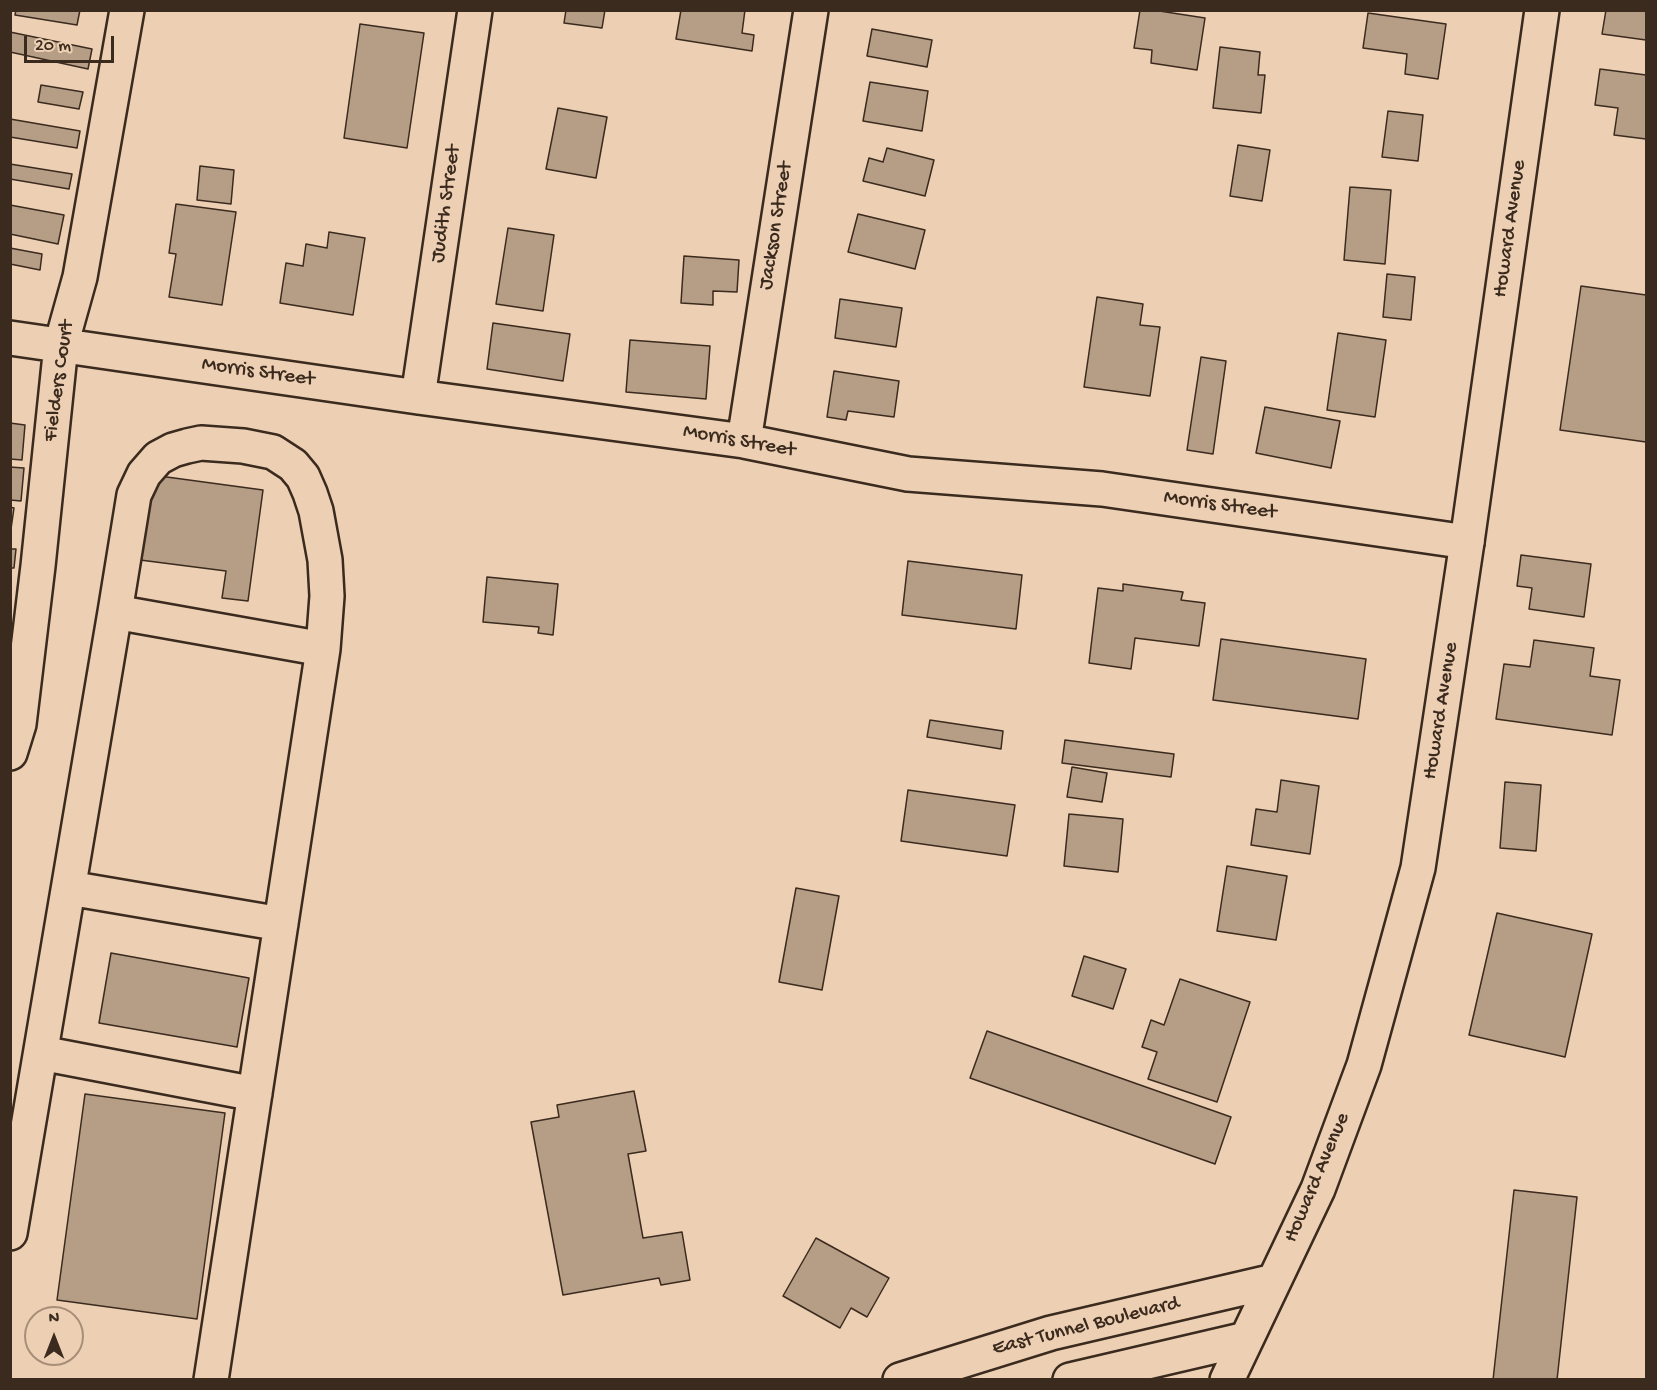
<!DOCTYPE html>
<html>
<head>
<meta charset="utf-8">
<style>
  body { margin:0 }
  #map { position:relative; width:1657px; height:1390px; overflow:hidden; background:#edd0b4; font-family:"Gochi Hand",sans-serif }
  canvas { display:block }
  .frame { position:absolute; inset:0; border:12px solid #3b2a1e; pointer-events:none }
  .north { position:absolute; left:24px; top:1306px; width:60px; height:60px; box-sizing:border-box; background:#edd0b4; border:2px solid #a68e78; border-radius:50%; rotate:0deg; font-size:16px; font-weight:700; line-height:24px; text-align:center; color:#3b2a1e }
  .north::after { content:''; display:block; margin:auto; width:21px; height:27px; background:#3b2a1e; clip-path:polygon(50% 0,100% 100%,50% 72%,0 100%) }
  .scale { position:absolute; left:24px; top:36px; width:90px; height:27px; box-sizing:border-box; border:3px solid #3b2a1e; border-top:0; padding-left:8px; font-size:18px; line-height:21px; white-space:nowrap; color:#3b2a1e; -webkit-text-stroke:4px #edd0b4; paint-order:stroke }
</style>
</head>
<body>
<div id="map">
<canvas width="1657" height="1390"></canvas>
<div class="frame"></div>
<div class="north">N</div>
<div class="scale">20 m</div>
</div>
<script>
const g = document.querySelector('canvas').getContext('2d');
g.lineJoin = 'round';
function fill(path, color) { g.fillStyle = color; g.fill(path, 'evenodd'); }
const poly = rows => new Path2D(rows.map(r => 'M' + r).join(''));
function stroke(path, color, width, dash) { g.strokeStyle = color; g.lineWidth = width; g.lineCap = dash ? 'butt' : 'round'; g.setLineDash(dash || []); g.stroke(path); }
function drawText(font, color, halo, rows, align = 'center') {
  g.font = font + ' "Gochi Hand",sans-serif'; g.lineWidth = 4.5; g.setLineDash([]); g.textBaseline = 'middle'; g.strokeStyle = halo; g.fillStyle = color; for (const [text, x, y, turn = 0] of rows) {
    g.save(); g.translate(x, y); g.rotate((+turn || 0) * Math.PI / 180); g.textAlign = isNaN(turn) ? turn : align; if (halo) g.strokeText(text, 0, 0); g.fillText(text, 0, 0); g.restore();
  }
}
const building = poly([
  [16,10,80,10,77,25,15,15,16,10],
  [566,10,605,10,602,28,564,23,566,10],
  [681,10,745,10,742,33,754,35,752,51,676,39,681,10],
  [1140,10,1153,10,1205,18,1197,70,1151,63,1152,50,1134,48,1140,10],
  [1606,10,1646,10,1646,40,1602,34,1606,10],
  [1368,13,1446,24,1438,79,1405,74,1407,54,1363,48,1368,13],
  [360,24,424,33,407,148,344,138,360,24],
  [872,29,932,40,927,67,867,56,872,29],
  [10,32,92,49,88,69,10,52,10,32],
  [1220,47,1260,52,1258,75,1265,75,1261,113,1213,108,1220,47],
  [1600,69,1646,75,1646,139,1614,135,1618,108,1595,105,1600,69],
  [870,82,928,91,922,131,863,121,870,82],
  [41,85,83,92,79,109,38,102,41,85],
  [558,108,607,117,596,178,546,169,558,108],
  [1388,111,1423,115,1418,161,1382,157,1388,111],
  [10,119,80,131,77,148,10,137,10,119],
  [1238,145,1270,150,1262,201,1230,196,1238,145],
  [887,148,934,160,925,196,863,181,869,158,883,162,887,148],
  [10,164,72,174,69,189,10,179,10,164],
  [200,166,234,170,231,204,197,200,200,166],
  [1350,187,1391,190,1385,264,1344,260,1350,187],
  [176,204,236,212,222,305,169,297,176,254,169,253,176,204],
  [10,205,64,215,58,244,10,234,10,205],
  [858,214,925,230,915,269,848,252,858,214],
  [508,228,554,235,543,311,496,304,508,228],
  [329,232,365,238,353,315,280,303,286,263,303,266,306,244,327,248,329,232],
  [10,248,42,254,40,270,10,264,10,248],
  [684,256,739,260,737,292,713,291,713,305,681,303,684,256],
  [1387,274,1415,277,1411,320,1383,317,1387,274],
  [1581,286,1646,295,1646,442,1560,430,1581,286],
  [1097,297,1143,304,1140,325,1160,327,1150,396,1084,387,1097,297],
  [840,299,902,308,896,347,835,338,840,299],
  [493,323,570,334,563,381,487,369,493,323],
  [1338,333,1386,340,1375,417,1327,410,1338,333],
  [630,340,710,346,706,399,626,392,630,340],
  [1201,357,1226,361,1213,454,1187,450,1201,357],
  [834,371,899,381,894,417,848,411,846,420,827,417,834,371],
  [1265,407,1340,421,1331,468,1256,453,1265,407],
  [10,423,25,425,22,460,10,459,10,423],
  [10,467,24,468,21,501,10,500,10,467],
  [152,475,263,490,248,601,222,598,226,571,140,560,152,475],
  [10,507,14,508,10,536,10,507],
  [10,549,16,549,14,568,10,568,10,549],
  [1521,555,1591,564,1584,617,1529,609,1532,588,1517,586,1521,555],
  [908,561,1022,575,1016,629,902,615,908,561],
  [487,577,558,584,553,635,538,633,539,627,483,622,487,577],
  [1123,584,1183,592,1181,600,1205,603,1199,646,1135,638,1131,669,1089,663,1098,588,1123,591,1123,584],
  [1221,639,1366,659,1358,719,1213,700,1221,639],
  [1534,640,1594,648,1590,676,1620,680,1612,735,1496,719,1504,664,1530,667,1534,640],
  [930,720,1003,731,1001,749,927,737,930,720],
  [1065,740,1174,754,1171,777,1062,763,1065,740],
  [1072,767,1107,773,1102,802,1067,797,1072,767],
  [1281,780,1319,786,1310,854,1251,845,1256,809,1277,812,1281,780],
  [1505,782,1541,785,1536,851,1500,848,1505,782],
  [908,790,1015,805,1007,856,901,841,908,790],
  [1069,814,1123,819,1118,872,1064,866,1069,814],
  [1227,866,1287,876,1276,940,1217,931,1227,866],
  [796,888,839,896,822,990,779,982,796,888],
  [1497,913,1592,934,1565,1057,1469,1035,1497,913],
  [111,953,249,978,237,1047,99,1023,111,953],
  [1084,956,1126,969,1113,1009,1072,996,1084,956],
  [1180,979,1250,1002,1217,1102,1148,1079,1157,1052,1142,1047,1151,1020,1164,1025,1180,979],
  [987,1031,1231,1117,1215,1164,970,1078,987,1031],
  [634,1091,646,1151,628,1154,643,1238,682,1232,690,1280,661,1285,659,1278,563,1295,531,1122,559,1117,557,1105,634,1091],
  [85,1094,225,1113,197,1319,57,1300,85,1094],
  [1514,1190,1577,1197,1557,1380,1493,1380,1514,1190],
  [816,1238,889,1278,867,1317,851,1308,840,1328,783,1296,816,1238]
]);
fill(building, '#b59d86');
stroke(building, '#3b2a1e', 1.5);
const minor = poly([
  [10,338,418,397,744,441,908,474,1102,489,1467,542],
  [418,397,475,10],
  [744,441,811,10],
  [115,612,134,495,144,474,158,458,173,450,187,446,201,443,243,446,273,452,293,465,303,477,310,493,316,511,325,560,327,596,323,649],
  [10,753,19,724,38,566,61,345,80,277,127,10],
  [69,888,281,924],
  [41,1053,255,1094],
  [10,1233,115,612,323,649,211,1380]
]);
const major = poly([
  [900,1380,1051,1333,1274,1281],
  [1070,1380,1246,1339],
  [1227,1380,1318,1189,1364,1065,1418,868,1467,542,1542,10]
]);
stroke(minor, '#3b2a1e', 38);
stroke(major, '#3b2a1e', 38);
stroke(minor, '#edd0b4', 33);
stroke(major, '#edd0b4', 33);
drawText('21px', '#3b2a1e', '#edd0b4', [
  ["Judith Street",447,204,-82],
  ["Jackson Street",777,226,-81],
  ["Howard Avenue",1511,229,-82],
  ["Morris Street",258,373,8],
  ["Fielders Court",60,381,-82],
  ["Morris Street",739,442,10],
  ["Morris Street",1220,506,8],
  ["Howard Avenue",1442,711,-81],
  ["Howard Avenue",1318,1178,-67],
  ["East Tunnel Boulevard",1086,1327,-14]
]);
</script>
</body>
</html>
